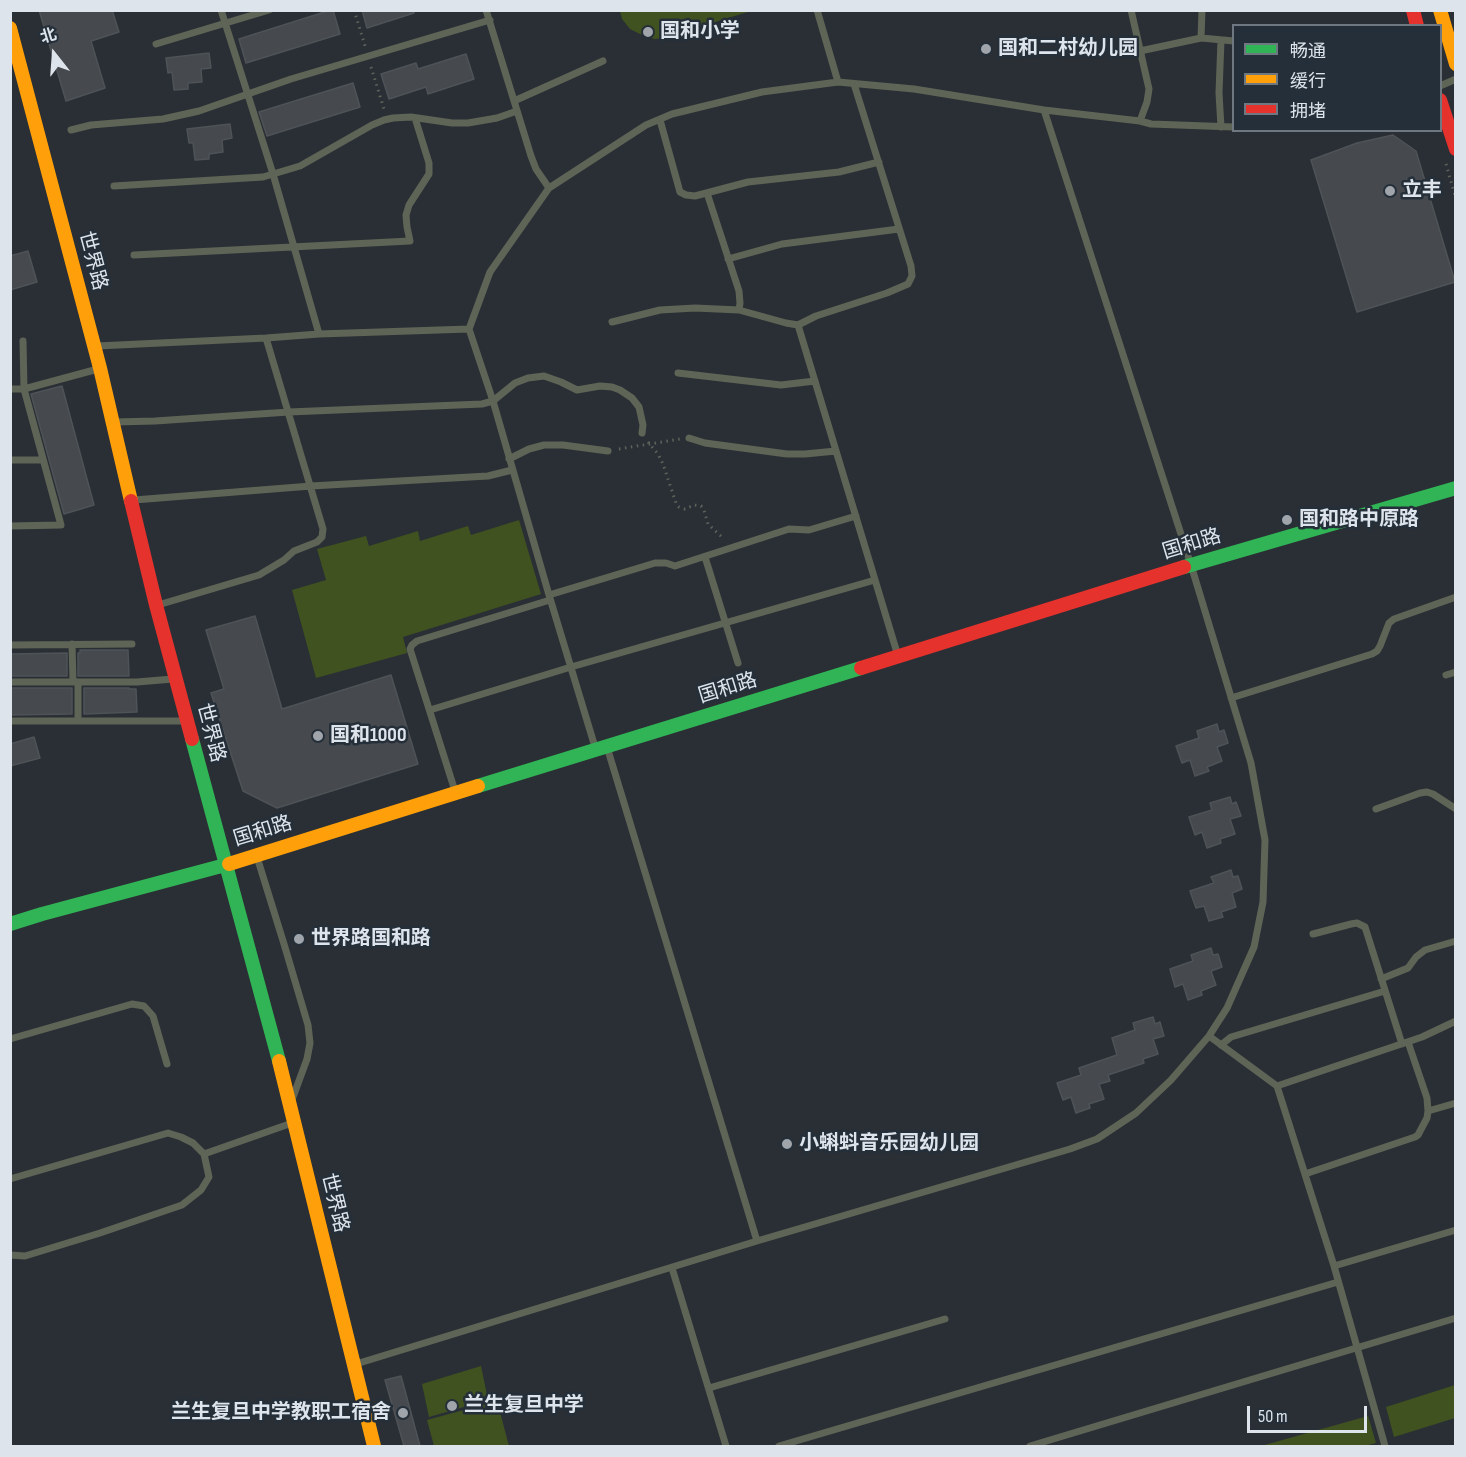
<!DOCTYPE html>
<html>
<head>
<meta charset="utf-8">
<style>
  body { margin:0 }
  #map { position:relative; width:1466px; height:1457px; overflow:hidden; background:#2a2f35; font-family:"Sofia Sans Condensed","Noto Sans SC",sans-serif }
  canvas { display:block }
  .frame { position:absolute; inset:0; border:12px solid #dee4eb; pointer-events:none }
  .legend { position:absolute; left:1232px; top:24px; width:210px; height:108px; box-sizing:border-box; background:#252f39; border:2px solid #6f7780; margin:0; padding:8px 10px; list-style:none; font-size:18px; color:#dee4eb }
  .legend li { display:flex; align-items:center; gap:12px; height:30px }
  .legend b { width:30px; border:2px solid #6f7780 }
  .north { position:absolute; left:24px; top:24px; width:60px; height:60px; -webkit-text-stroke:4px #252f39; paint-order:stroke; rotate:343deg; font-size:16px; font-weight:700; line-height:24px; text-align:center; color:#dee4eb }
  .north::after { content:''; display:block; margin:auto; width:21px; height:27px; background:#dee4eb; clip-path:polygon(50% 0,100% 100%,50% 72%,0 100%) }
  .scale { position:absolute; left:1247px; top:1406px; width:120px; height:27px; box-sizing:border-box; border:3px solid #dee4eb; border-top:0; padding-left:8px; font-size:18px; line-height:21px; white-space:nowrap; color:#dee4eb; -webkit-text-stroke:4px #252f39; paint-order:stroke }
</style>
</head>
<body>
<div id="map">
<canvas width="1466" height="1457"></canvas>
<div class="frame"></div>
<ul class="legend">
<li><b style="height:8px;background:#30b455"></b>畅通</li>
<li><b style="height:8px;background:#ff9f0a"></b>缓行</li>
<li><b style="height:8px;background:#e5322d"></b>拥堵</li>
</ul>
<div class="north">北</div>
<div class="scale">50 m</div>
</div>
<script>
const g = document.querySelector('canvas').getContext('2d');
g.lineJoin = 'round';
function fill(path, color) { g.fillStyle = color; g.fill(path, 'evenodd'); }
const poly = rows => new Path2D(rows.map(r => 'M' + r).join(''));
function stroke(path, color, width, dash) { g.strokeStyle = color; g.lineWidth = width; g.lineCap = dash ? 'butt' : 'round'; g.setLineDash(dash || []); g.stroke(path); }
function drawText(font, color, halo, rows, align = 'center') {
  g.font = font + ' "Sofia Sans Condensed","Noto Sans SC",sans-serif'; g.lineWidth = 5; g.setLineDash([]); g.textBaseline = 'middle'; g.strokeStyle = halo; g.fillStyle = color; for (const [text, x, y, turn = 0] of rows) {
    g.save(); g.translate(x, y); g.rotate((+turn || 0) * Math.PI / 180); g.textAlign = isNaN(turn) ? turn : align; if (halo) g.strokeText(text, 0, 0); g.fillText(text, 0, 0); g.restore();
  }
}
fill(poly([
  [620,11,620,10,751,11,663,38,655,39,644,36,630,29,622,19],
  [519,520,541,594,403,637,407,653,316,678,292,590,326,580,317,549,366,536,369,546,418,531,420,541,468,526,471,535],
  [481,1366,488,1400,429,1417,422,1384],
  [1455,1385,1455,1418,1394,1437,1386,1407],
  [497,1401,509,1446,434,1446,427,1420],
  [1368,1416,1376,1443,1364,1446,1261,1446]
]), '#40521f');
const building = poly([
  [39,10,112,10,119,32,91,41,105,88,66,101,39,10],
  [331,10,333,10,340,34,246,63,239,39,331,10],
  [362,10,413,10,414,13,367,28,362,10],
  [209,53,211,68,201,69,202,82,188,83,188,89,174,90,172,72,168,73,166,58,209,53],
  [466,54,474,79,428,94,426,87,389,99,381,74,416,63,418,69,466,54],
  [353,83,360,107,267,136,259,112,353,83],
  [230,124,232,138,222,140,223,152,209,154,209,159,195,160,193,143,189,143,187,129,230,124],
  [1393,135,1416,151,1455,282,1357,312,1311,160,1357,143,1393,135],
  [28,251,37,282,10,290,10,256,28,251],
  [62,386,94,505,64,514,31,394,62,386],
  [255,616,282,709,391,675,418,764,277,808,243,791,211,693,224,689,206,630,255,616],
  [80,650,128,650,129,676,78,676,78,653,80,653,80,650],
  [67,653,67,676,10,676,10,654,67,653],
  [10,688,72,688,72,714,10,715,10,688],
  [84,688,129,688,129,689,136,689,137,712,84,714,84,688],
  [1217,724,1219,732,1224,730,1228,743,1217,747,1222,761,1207,767,1209,771,1195,776,1190,760,1182,763,1176,746,1199,738,1197,731,1217,724],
  [34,737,40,758,10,766,10,744,34,737],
  [1230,797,1232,804,1236,802,1241,816,1230,819,1235,834,1220,839,1221,843,1207,848,1202,832,1195,835,1189,817,1212,810,1210,803,1230,797],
  [1231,870,1233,877,1238,876,1242,889,1232,893,1236,907,1221,912,1223,917,1209,921,1204,906,1196,908,1190,891,1214,883,1211,877,1231,870],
  [1211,948,1213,955,1218,954,1222,967,1211,971,1216,985,1201,991,1202,995,1188,1000,1183,984,1175,987,1170,969,1193,961,1191,955,1211,948],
  [1153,1017,1155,1024,1160,1022,1164,1036,1153,1039,1158,1054,1143,1059,1144,1063,1108,1075,1110,1081,1099,1084,1104,1099,1089,1104,1090,1108,1076,1113,1071,1097,1063,1100,1057,1083,1081,1075,1079,1068,1117,1055,1112,1038,1135,1030,1133,1023,1153,1017],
  [401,1376,420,1446,404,1446,385,1380,401,1376]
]);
fill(building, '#464a4f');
stroke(building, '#4e5358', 1.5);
stroke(poly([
  [354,10,365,46],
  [371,67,384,109],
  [1446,164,1456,199],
  [648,442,658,454,663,464,676,503,679,507,685,509,694,505,701,506,704,510,708,524,724,539],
  [619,449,680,439]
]), '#5e635c', 3, [1.5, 4.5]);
stroke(poly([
  [221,10,273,174,319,334],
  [486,10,531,156,536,169,549,188],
  [817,10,838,82],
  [1131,10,1149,89,1147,102,1140,121],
  [1201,38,1202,10],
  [1221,40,1219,93,1221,127],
  [156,44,269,10],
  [1140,51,1201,38,1234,41],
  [1440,86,1456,79],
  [514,101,603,61],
  [660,120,680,192,686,195,695,196,748,182,839,172,879,162],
  [71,130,91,125,163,119,199,111,291,79,490,20],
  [114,186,263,177,300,166,372,125,384,120,393,118,411,117,452,123,468,123,497,118,517,111],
  [707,193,739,291,740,303,739,310],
  [134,255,410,241,407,227,406,215,409,205,429,174,429,163,415,118],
  [728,259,782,244,899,229],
  [612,322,660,310,695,308,739,310,786,323,798,325,816,316,887,293,908,284,912,276,911,266,854,84],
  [798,325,898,656],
  [97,346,266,338,319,334,469,329],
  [678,373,781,385,815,381],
  [10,389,24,389,98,369],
  [115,422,155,421,289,412,482,404,493,401,515,383,528,378,544,376,561,382,577,390,600,386,612,387,620,390,632,398,639,407,643,425,642,433],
  [689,438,705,443,787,454,805,454,836,451],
  [509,459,529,449,544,445,563,445,608,451],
  [10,460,43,460],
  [134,500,311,486,488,476,512,470],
  [10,526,61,525,24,389,23,341],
  [705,557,738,663],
  [549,595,655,563,666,563,675,566,789,529,809,530,856,516],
  [158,605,259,575,284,560,294,551,317,542,322,537,323,529,266,338],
  [72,644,73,682],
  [10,645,132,644],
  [1446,675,1456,672],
  [10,682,137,682,173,679],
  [78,682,78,721],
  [1231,698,1372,654,1377,651,1380,646,1389,623,1394,619,1456,597],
  [430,710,571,667,875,580],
  [10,721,185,721],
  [595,747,549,595,493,401,469,329,490,272,549,188,646,125,672,114,762,92,838,82,914,89,1044,110,1140,121,1151,124,1234,127],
  [607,747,757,1241],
  [455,791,410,649,412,645,417,641,550,600],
  [1376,809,1420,793,1427,792,1433,794,1456,809],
  [257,857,284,944,308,1025,310,1043,307,1059,293,1097],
  [1313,934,1351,924,1357,923,1365,927,1402,1044],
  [1381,979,1408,968,1416,957,1425,950,1456,941],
  [1209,1036,1277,1086,1334,1266,1385,1446],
  [10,1039,132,1004,144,1006,153,1016,167,1064],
  [1221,1045,1231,1037,1385,991],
  [1277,1086,1422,1037,1456,1021],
  [1428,1111,1456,1103],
  [204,1154,292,1123],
  [1305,1174,1415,1137,1418,1135,1427,1118,1428,1111,1427,1098,1408,1042],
  [10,1179,168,1133,181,1137,193,1143,204,1154,209,1177,201,1190,182,1205,100,1233,25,1256,10,1255],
  [1334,1266,1456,1230],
  [672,1268,726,1446],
  [356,1364,757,1241,1070,1149,1097,1139,1136,1113,1171,1080,1209,1036,1227,1008,1254,947,1263,902,1265,840,1251,763,1191,565,1044,110],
  [709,1388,945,1319],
  [779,1446,1338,1282],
  [1030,1446,1456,1318]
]), '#5e6556', 7);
stroke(poly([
  [1184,567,1456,488],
  [192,739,279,1061],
  [478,786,861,668],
  [10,924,42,914,229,864]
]), '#30b455', 14);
stroke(poly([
  [1440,10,1456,64],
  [10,28,100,368,131,501],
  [229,864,478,786],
  [279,1061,374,1446]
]), '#ff9f0a', 14);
stroke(poly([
  [1413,10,1417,26],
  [1440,100,1456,149],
  [131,501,156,605,192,739],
  [861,668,1184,567]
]), '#e5322d', 14);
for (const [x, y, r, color] of [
  [648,32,6,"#9fa5ab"],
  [986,49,6,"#9fa5ab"],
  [1390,191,6,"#9fa5ab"],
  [1287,520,6,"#9fa5ab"],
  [318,736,6,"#9fa5ab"],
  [299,939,6,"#9fa5ab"],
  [787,1144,6,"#9fa5ab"],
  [452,1406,6,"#9fa5ab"],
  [403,1413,6,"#9fa5ab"]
]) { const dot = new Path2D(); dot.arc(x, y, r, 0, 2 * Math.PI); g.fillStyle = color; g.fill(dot); stroke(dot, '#252f39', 2); }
drawText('bold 20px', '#dee4eb', '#252f39', [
  ["国和小学",660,32],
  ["国和二村幼儿园",998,49],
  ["立丰",1402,191],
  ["国和路中原路",1299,520],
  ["国和1000",330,736],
  ["世界路国和路",311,939],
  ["小蝌蚪音乐园幼儿园",799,1144],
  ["兰生复旦中学",464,1406],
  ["兰生复旦中学教职工宿舍",391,1413,"right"]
], 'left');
drawText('20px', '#dee4eb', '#252f39', [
  ["世界路",92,261,75],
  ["国和路",1192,545,-17],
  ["国和路",728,689,-17],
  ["世界路",210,733,75],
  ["国和路",263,832,-17],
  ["世界路",334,1203,76]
]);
</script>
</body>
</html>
